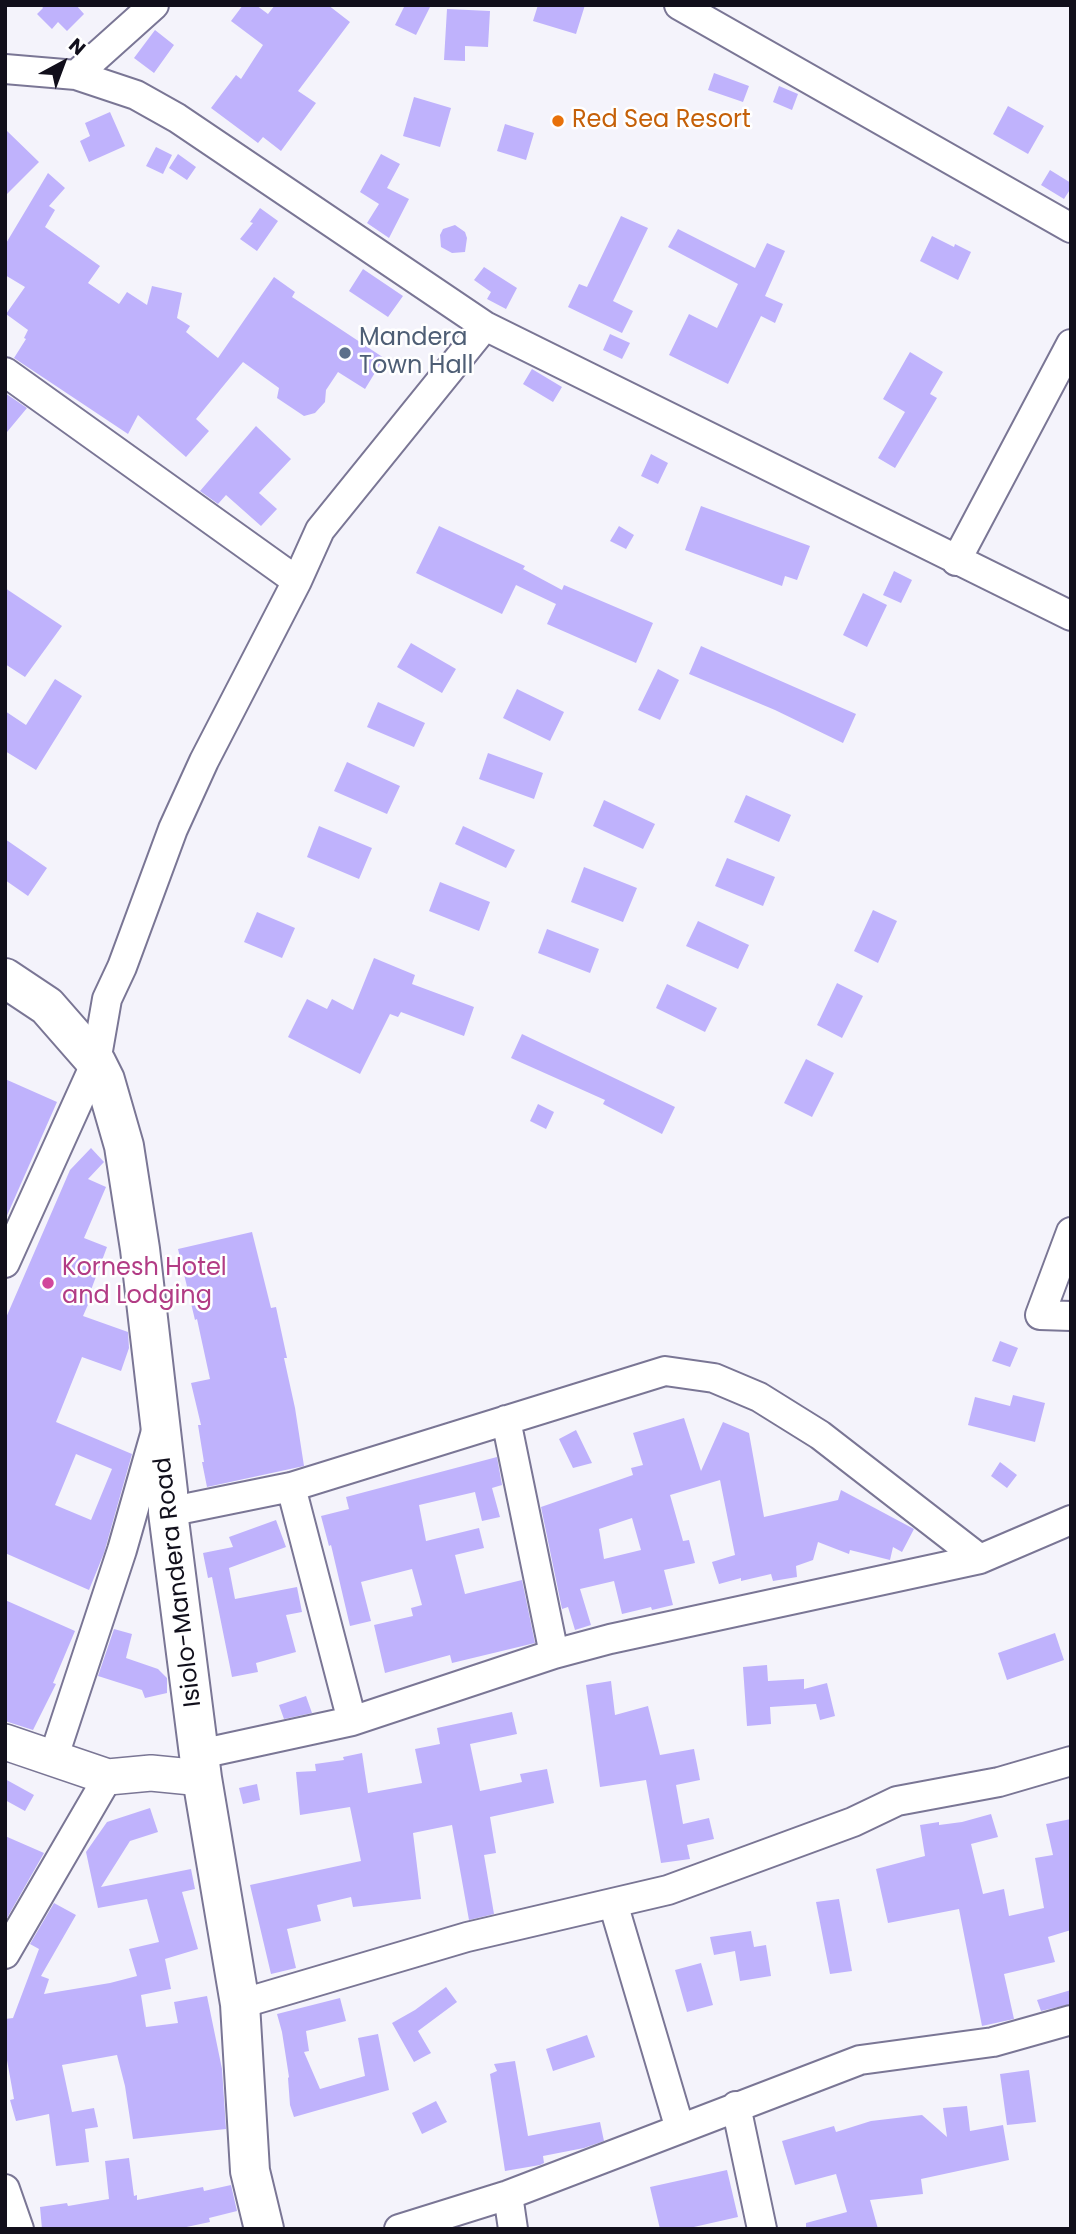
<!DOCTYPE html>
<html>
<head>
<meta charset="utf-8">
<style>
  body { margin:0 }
  #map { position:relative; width:1076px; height:2234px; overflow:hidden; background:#f4f3fb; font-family:Poppins,sans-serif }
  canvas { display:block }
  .frame { position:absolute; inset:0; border:7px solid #110f1b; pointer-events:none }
  .north { position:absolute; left:28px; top:28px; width:70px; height:70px; -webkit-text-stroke:5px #fff; paint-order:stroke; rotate:41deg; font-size:19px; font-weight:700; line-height:28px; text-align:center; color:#110f1b }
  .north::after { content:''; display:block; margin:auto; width:24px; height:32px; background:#110f1b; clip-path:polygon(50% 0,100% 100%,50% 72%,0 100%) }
</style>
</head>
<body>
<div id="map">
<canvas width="1076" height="2234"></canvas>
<div class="frame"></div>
<div class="north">N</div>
</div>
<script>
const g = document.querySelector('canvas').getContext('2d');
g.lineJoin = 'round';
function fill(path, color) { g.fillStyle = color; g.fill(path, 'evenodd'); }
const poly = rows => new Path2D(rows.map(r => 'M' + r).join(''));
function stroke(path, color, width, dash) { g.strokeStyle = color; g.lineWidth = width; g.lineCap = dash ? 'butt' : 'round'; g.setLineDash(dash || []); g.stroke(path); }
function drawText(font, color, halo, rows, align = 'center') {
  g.font = font + ' Poppins,sans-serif'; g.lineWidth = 5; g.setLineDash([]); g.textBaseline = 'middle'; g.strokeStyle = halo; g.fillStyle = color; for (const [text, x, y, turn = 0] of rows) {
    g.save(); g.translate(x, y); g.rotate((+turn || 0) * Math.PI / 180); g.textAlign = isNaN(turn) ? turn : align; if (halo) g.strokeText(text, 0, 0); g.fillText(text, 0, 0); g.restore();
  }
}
fill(poly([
  [41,5,76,5,84,14,67,31,58,22,52,29,37,14,43,8],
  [243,5,256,5,268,14,275,5,328,5,350,22,298,91,316,103,281,151,263,137,258,143,211,108,236,75,241,79,263,45,231,21],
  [405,5,431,5,416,35,395,25],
  [538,5,585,5,576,34,533,21],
  [447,9,490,11,488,47,465,46,465,61,444,60],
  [155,30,174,45,154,73,134,58],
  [714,73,749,86,743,102,708,90],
  [779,86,798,94,792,110,773,102],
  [414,97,451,108,440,147,403,136],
  [1008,106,1044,126,1028,154,993,134],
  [110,112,125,146,89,162,80,141,90,136,85,123],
  [505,124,534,133,526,160,497,151],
  [5,129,39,162,5,196],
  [156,147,172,155,163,174,146,166],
  [178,154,196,167,187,180,169,168],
  [381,154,400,164,387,188,409,199,389,238,367,223,379,204,360,192],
  [1050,170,1071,183,1071,188,1064,199,1041,185],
  [48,173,65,188,49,206,55,210,45,227,100,266,88,283,119,304,127,292,147,305,152,286,182,293,177,318,190,326,186,332,218,358,274,277,295,292,292,297,384,358,365,389,338,372,326,390,325,402,315,413,304,416,277,398,279,388,243,362,196,419,209,431,186,457,138,415,128,434,14,358,26,339,24,338,28,330,6,314,25,287,5,275,5,245],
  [260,208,278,221,257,251,240,239,253,223,250,222],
  [621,216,648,228,613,301,633,311,622,333,568,307,579,284,587,287],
  [455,225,465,232,467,238,465,252,452,253,441,247,440,235,443,229],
  [678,229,755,268,767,243,785,251,765,296,783,304,775,323,761,316,728,384,669,355,689,314,717,328,738,284,668,247],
  [932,236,954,247,955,244,971,252,958,280,920,261],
  [484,267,517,288,506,309,487,299,491,292,474,280],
  [363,269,403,296,388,317,349,291],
  [610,334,630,343,622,359,603,350],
  [910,352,943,372,930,394,937,398,895,468,878,458,905,412,883,399],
  [532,369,562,387,553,402,523,384],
  [5,393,27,408,7,432,5,412],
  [256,426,291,459,259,493,277,509,261,526,226,495,218,504,200,491],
  [651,454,668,463,658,484,641,476],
  [701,506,810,546,797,580,785,576,782,586,685,550],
  [439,526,525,566,523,569,562,590,564,585,653,623,636,663,547,624,556,604,516,585,502,614,416,573],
  [619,526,634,535,626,549,610,541],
  [894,571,912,580,901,603,883,595],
  [5,588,62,626,25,677,5,664],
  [863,593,887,605,867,647,843,635],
  [411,643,456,669,442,693,397,667],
  [701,646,856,714,843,743,775,710,689,674],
  [658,669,679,680,660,720,638,710],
  [55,679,82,696,36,770,5,751,5,711,26,725],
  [517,689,564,712,550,741,503,718],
  [378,702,425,723,414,747,367,727],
  [488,753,543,773,534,799,479,779],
  [347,762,400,786,387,814,334,791],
  [746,795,791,815,779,842,734,822],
  [604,800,655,824,643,849,593,826],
  [319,826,372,848,359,879,307,857],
  [463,826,515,850,506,868,455,844],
  [5,839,47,868,28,896,5,880],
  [727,858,775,877,763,906,715,886],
  [584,867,637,888,623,922,571,902],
  [440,882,490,902,479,931,429,911],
  [873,910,897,921,878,963,854,951],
  [257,912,295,928,282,958,244,942],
  [698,921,749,945,738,969,686,946],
  [547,929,599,949,590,973,538,953],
  [374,958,415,975,412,984,474,1007,464,1036,401,1012,398,1017,390,1014,360,1074,288,1037,307,999,327,1009,332,999,353,1010],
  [837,983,863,996,842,1038,817,1025],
  [667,984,717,1008,705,1032,656,1008],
  [522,1034,675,1107,662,1134,603,1104,605,1100,511,1058],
  [806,1059,834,1073,812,1117,784,1103],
  [5,1079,57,1102,5,1220],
  [538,1104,554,1112,546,1129,530,1121],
  [91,1148,104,1162,88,1179,106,1187,84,1238,107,1247,91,1290,94,1291,83,1316,128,1332,129,1348,121,1371,82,1357,56,1422,132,1454,104,1553,89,1590,5,1553,5,1320,70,1170],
  [76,1454,112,1469,91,1520,55,1505],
  [252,1232,271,1308,276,1307,287,1358,284,1358,295,1408,304,1466,207,1487,202,1462,204,1462,198,1425,201,1425,191,1383,210,1379,197,1319,195,1320,178,1249],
  [1000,1341,1018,1348,1010,1367,992,1361],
  [1013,1395,1045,1403,1035,1442,968,1425,975,1397,1010,1406],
  [684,1418,701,1471,723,1422,749,1433,764,1517,838,1500,841,1490,914,1529,902,1552,893,1547,890,1560,850,1550,849,1554,818,1542,813,1560,796,1566,797,1577,773,1581,771,1574,741,1581,741,1578,719,1584,712,1562,735,1555,720,1480,670,1495,683,1541,689,1540,695,1563,664,1570,673,1605,652,1610,651,1607,622,1614,614,1581,580,1589,591,1625,575,1630,568,1607,562,1609,541,1507,633,1475,631,1468,643,1465,633,1433],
  [632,1518,641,1550,604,1559,599,1529],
  [576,1430,592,1463,573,1468,559,1439],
  [497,1457,502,1485,492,1488,500,1517,482,1521,475,1492,419,1505,426,1541,479,1528,484,1548,455,1555,465,1594,522,1580,535,1643,452,1663,450,1655,385,1673,374,1625,413,1616,411,1608,422,1605,412,1569,361,1582,371,1621,350,1626,331,1545,329,1546,321,1516,349,1509,346,1497],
  [1000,1462,1017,1475,1007,1488,991,1476],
  [276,1520,286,1547,229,1568,235,1599,297,1587,302,1612,286,1615,296,1652,256,1663,258,1672,232,1677,212,1577,208,1578,203,1553,233,1547,229,1537],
  [5,1600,75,1631,53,1683,56,1684,33,1730,5,1721],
  [114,1629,132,1634,126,1658,158,1669,167,1678,167,1693,145,1698,142,1690,98,1676],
  [1055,1633,1064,1660,1007,1680,998,1653],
  [767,1665,768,1681,804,1679,804,1689,827,1683,835,1716,820,1720,816,1704,770,1707,771,1724,747,1726,743,1667],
  [611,1681,615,1715,648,1706,660,1755,694,1749,700,1780,676,1785,683,1824,709,1818,714,1839,687,1845,690,1859,661,1863,646,1780,600,1787,586,1685],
  [306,1696,312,1713,284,1719,279,1705],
  [512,1712,517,1734,470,1744,480,1791,522,1782,520,1774,547,1769,554,1803,490,1817,496,1853,484,1855,494,1914,469,1920,452,1825,413,1833,421,1899,353,1907,351,1897,317,1905,321,1921,287,1929,296,1968,271,1974,250,1885,361,1861,350,1807,300,1815,296,1772,316,1771,315,1764,344,1760,343,1757,362,1753,368,1793,422,1783,415,1749,440,1744,437,1728],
  [5,1779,34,1795,25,1811,5,1800],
  [257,1784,260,1800,243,1804,239,1788],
  [150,1808,158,1832,130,1841,101,1887,191,1869,195,1889,182,1892,198,1949,165,1959,171,1989,141,1995,146,2027,178,2023,174,2002,207,1996,222,2069,226,2129,133,2139,125,2086,117,2055,62,2065,72,2112,94,2108,98,2127,85,2129,89,2162,56,2166,49,2114,16,2121,10,2100,14,2099,5,2049,5,2019,13,2018,39,1949,30,1944,54,1903,76,1915,41,1976,49,1979,44,1994,110,1983,137,1976,129,1949,159,1942,147,1899,98,1908,86,1852,107,1822],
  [991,1814,998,1837,971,1844,983,1894,1004,1889,1009,1916,1044,1908,1035,1858,1053,1855,1046,1824,1071,1819,1071,1930,1048,1937,1055,1962,1004,1974,1014,2019,982,2026,959,1909,888,1923,876,1869,925,1856,920,1825,939,1822,939,1825,962,1822],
  [5,1836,44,1853,7,1918,5,1917],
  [839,1899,852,1971,830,1974,816,1902],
  [751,1931,754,1947,766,1945,771,1976,740,1981,735,1951,714,1955,710,1937],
  [701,1963,713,2005,687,2012,675,1970],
  [446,1987,457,2002,418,2031,431,2053,414,2062,392,2023,415,2010],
  [1071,1990,1071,2004,1041,2011,1037,2000],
  [340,1998,346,2021,306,2031,309,2051,304,2052,320,2089,365,2076,358,2038,378,2034,389,2090,294,2117,290,2105,288,2078,289,2077,282,2032,277,2014],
  [587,2035,595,2057,553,2071,546,2049],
  [515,2061,528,2136,600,2122,604,2141,584,2148,543,2156,544,2163,540,2165,505,2171,490,2074,497,2071,494,2064],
  [1029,2070,1036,2122,1007,2125,1000,2074],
  [436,2101,447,2122,422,2134,412,2113],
  [967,2106,970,2131,1003,2125,1009,2160,921,2179,923,2194,870,2200,878,2229,806,2229,806,2223,847,2212,836,2174,795,2185,782,2141,834,2126,836,2132,871,2121,922,2115,947,2137,943,2108],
  [129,2158,134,2196,137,2195,137,2200,203,2187,204,2191,231,2185,237,2211,209,2218,210,2222,177,2229,42,2229,40,2207,67,2203,68,2206,109,2199,105,2161],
  [727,2170,738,2217,685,2229,660,2229,650,2187]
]), '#bfb2fc');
const minor = poly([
  [679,5,1071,228],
  [5,69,76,75,136,95,177,118,485,326,1071,616],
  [76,75,154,5],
  [5,372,297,581],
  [956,561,1071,344],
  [1071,1232,1040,1315,1071,1316],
  [5,1263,96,1062,107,999,122,967,173,829,204,761,297,581,320,530,485,326],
  [506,1420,554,1654],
  [291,1487,352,1721],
  [168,1512,291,1487,665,1371,714,1378,759,1397,820,1435,980,1559],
  [200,1754,352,1721,554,1654,610,1639,980,1559,1071,1520],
  [53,1759,122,1550,156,1431],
  [613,1903,680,2129],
  [5,1954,108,1777],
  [240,2004,467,1937,668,1890,853,1822,897,1801,999,1782,1071,1761],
  [736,2106,762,2229],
  [5,2189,19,2229],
  [508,2195,513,2229],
  [399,2229,508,2195,860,2060,993,2042,1071,2020]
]);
const major = poly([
  [5,1742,108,1777,151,1773,202,1778]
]);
const highway = poly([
  [5,978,47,1006,96,1062,105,1080,124,1146,140,1249,168,1492,168,1512,202,1778,240,2004,250,2171,264,2229]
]);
stroke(minor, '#7a7695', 32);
stroke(major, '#7a7695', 38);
stroke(highway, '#7a7695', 42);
stroke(minor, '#fff', 28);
stroke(major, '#fff', 35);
stroke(highway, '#fff', 38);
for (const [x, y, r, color] of [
  [558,121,7,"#e8710a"],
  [345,353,7,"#5c6f8a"],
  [48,1283,7,"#d1479c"]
]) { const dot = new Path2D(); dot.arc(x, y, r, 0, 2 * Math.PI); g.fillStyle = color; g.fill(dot); stroke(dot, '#fff', 2.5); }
drawText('24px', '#c56008', '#fff', [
  ["Red Sea Resort",572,121]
], 'left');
drawText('24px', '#4e5e75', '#fff', [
  ["Mandera",359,339],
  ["Town Hall",359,367]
], 'left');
drawText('24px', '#b23c85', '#fff', [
  ["Kornesh Hotel",62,1269],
  ["and Lodging",62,1297]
], 'left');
drawText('24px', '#110f1b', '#fff', [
  ["Isiolo-Mandera Road",179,1582,-97]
]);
</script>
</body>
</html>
